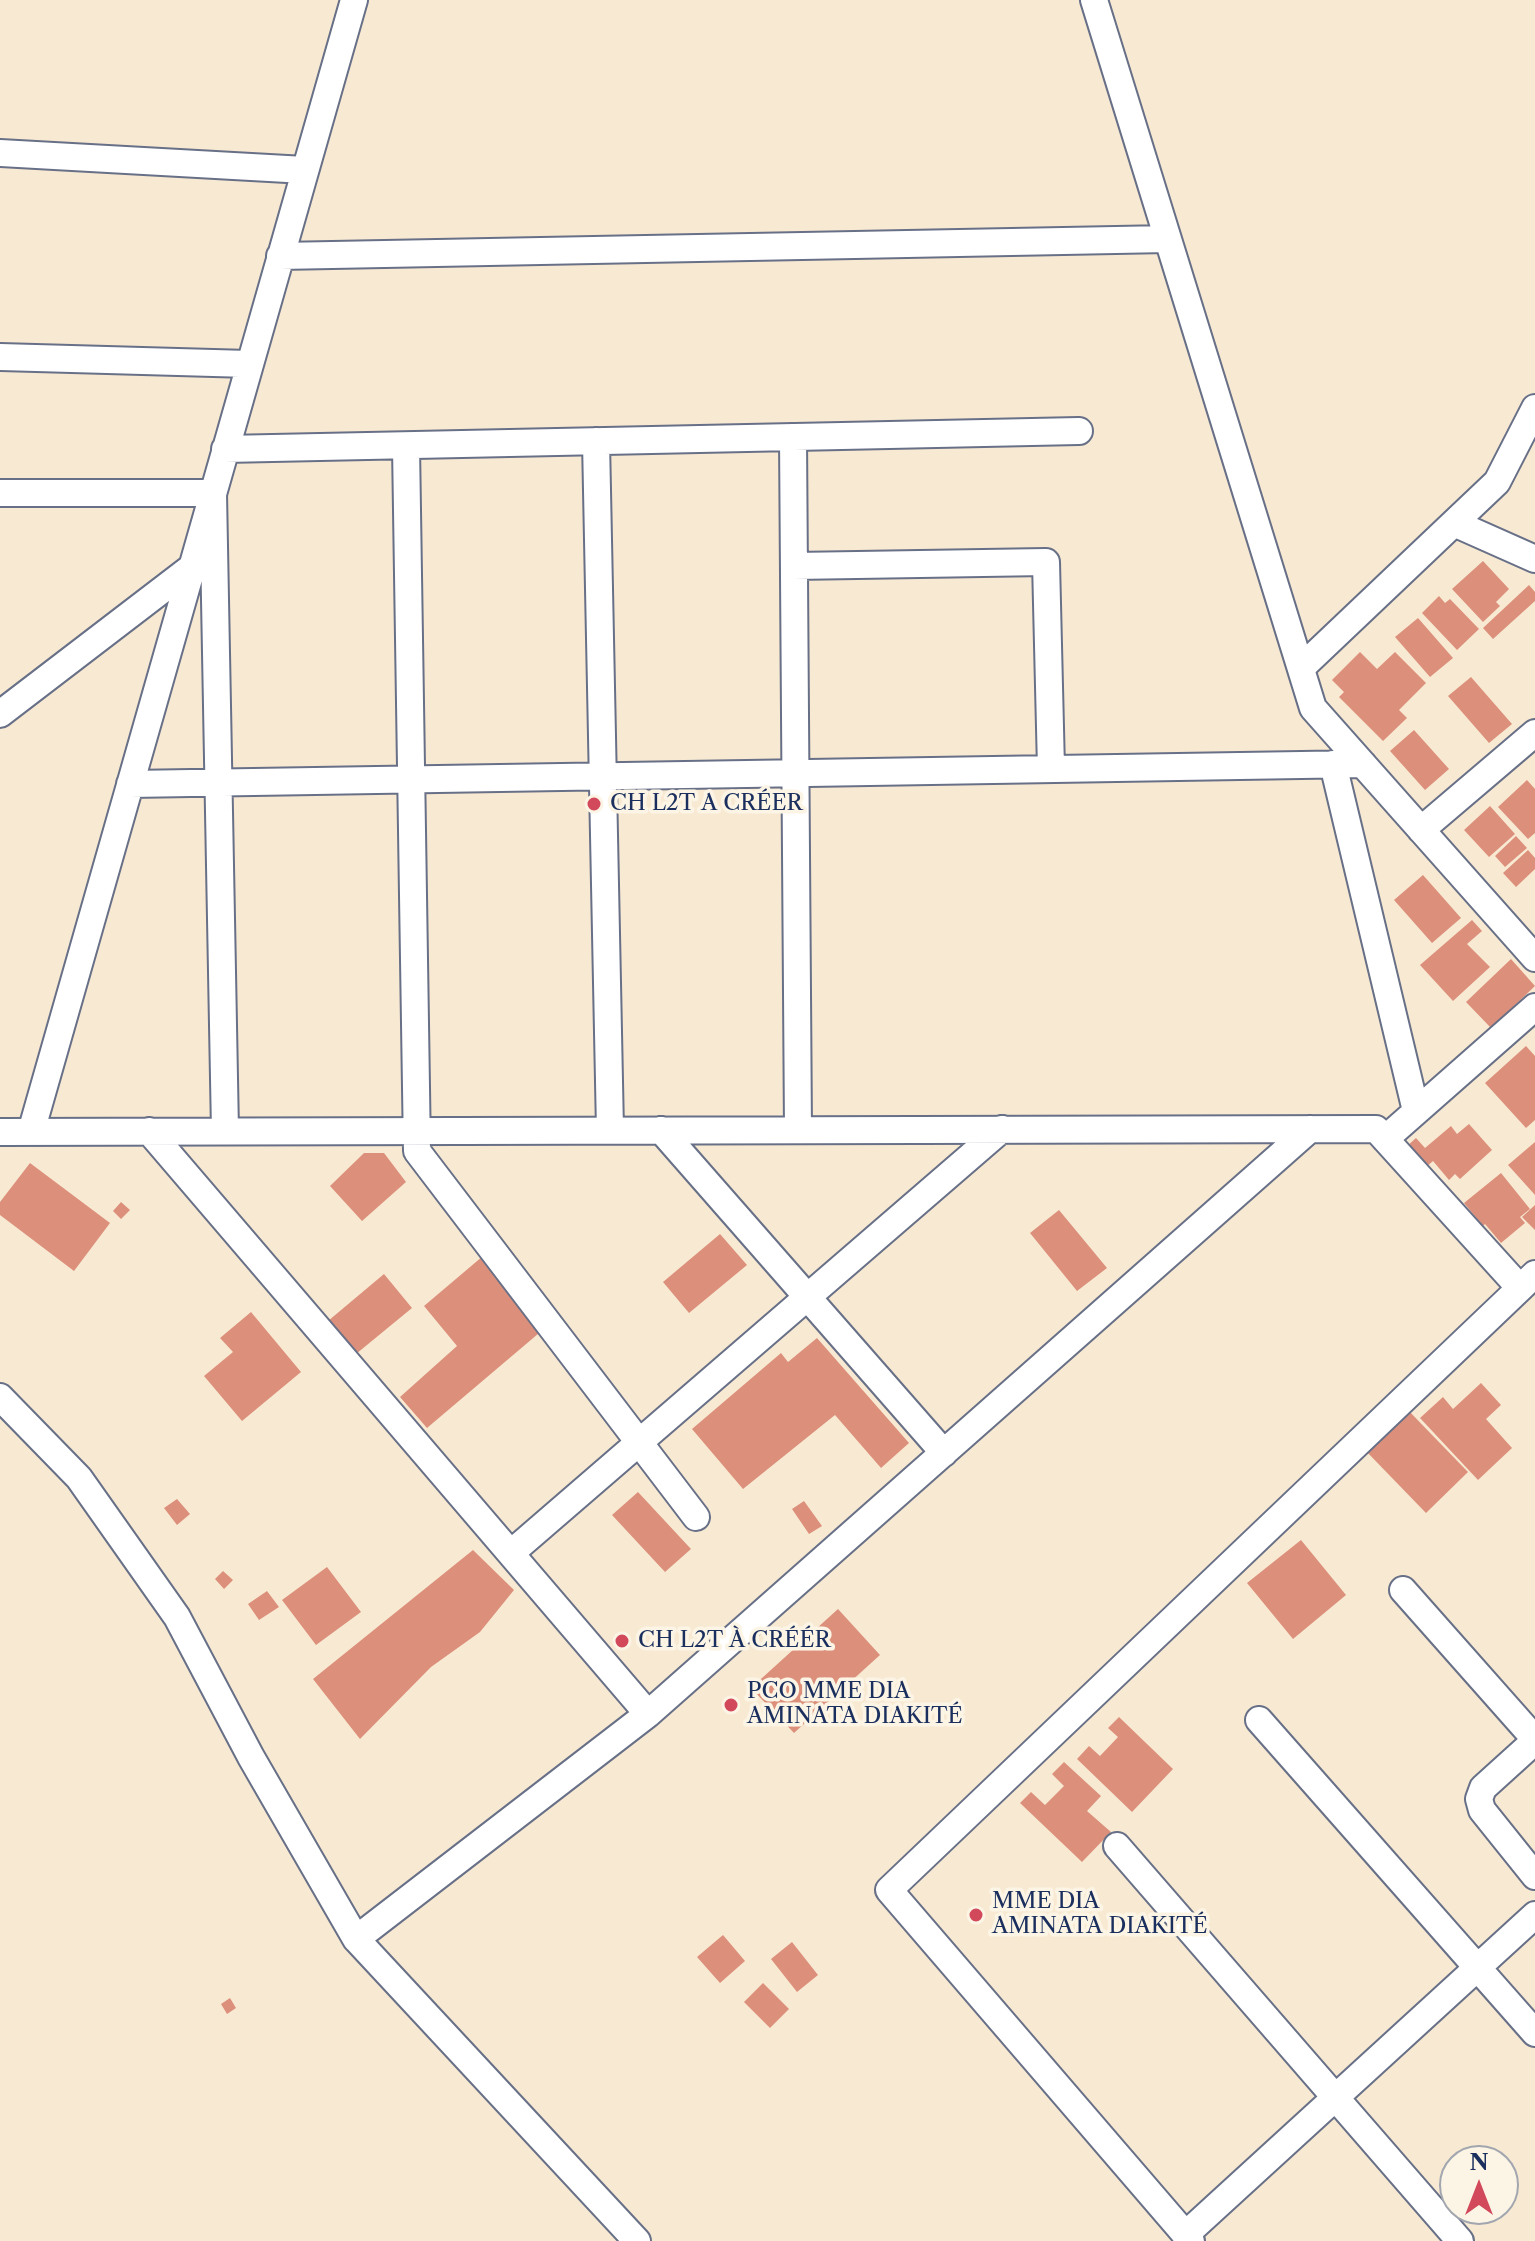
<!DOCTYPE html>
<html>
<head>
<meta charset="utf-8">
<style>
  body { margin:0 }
  #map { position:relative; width:1535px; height:2241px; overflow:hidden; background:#f8e9d3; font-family:"Libre Caslon Text",serif }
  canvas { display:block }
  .north { position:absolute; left:1439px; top:2145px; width:80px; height:80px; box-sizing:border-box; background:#fcf5e5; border:2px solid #a2a6af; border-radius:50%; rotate:0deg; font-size:22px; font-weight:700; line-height:32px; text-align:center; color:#1b2f5e }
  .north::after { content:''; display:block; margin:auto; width:28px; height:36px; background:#d1495b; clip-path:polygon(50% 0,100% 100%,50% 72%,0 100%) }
</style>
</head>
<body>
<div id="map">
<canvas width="1535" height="2241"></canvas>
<div class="north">N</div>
</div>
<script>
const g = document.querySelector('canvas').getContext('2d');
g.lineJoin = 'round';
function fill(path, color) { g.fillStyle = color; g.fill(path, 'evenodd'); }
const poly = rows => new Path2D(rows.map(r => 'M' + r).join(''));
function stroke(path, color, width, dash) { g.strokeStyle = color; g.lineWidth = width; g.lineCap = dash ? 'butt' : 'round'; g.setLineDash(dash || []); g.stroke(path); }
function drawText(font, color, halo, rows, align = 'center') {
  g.font = font + ' "Libre Caslon Text",serif'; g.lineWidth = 7; g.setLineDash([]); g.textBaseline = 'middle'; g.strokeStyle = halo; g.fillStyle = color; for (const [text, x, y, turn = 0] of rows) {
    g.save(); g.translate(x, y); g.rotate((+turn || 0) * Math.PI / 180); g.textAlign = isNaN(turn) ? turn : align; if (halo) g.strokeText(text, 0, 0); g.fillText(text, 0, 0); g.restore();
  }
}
fill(poly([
  [1483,561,1509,589,1496,602,1500,606,1483,622,1452,589],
  [1529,585,1535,592,1535,601,1493,639,1483,628],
  [1439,596,1445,603,1450,599,1479,629,1457,650,1422,613],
  [1418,618,1453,658,1430,677,1395,637],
  [1360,652,1377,669,1395,652,1426,683,1399,710,1407,718,1383,741,1339,697,1344,692,1332,680],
  [1471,677,1512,724,1489,743,1448,696],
  [1414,730,1449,769,1425,790,1390,751],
  [1527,780,1535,789,1535,833,1528,839,1498,807],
  [1490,806,1515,834,1489,857,1464,830],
  [1516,836,1527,848,1505,867,1495,856],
  [1528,850,1535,858,1535,869,1516,887,1503,873],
  [1423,875,1461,918,1432,943,1394,900],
  [1472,920,1482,931,1467,944,1490,967,1453,1001,1420,965],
  [1511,959,1535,986,1491,1028,1466,1002],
  [1526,1046,1535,1056,1535,1120,1526,1128,1485,1083],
  [1469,1124,1492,1150,1460,1179,1455,1174,1449,1180,1433,1161,1425,1168,1406,1147,1416,1138,1425,1148,1451,1126,1457,1134],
  [1535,1142,1535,1195,1508,1165],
  [364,1153,384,1153,406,1182,362,1221,330,1186],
  [30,1163,110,1223,74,1271,0,1215,0,1202],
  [1501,1173,1530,1209,1520,1217,1525,1223,1501,1243,1485,1224,1483,1226,1464,1203],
  [121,1202,130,1210,121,1219,113,1211],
  [1535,1205,1535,1230,1522,1217],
  [1059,1210,1107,1268,1077,1291,1030,1233],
  [720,1234,747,1265,689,1313,663,1282],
  [483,1256,545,1328,427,1428,400,1397,457,1346,424,1306],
  [384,1274,412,1308,356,1354,328,1321],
  [251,1312,301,1372,242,1421,204,1376,233,1352,220,1338],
  [817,1338,909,1443,881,1468,835,1415,743,1489,692,1429,781,1353,788,1362],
  [1481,1383,1501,1405,1486,1419,1512,1448,1478,1480,1420,1418,1443,1397,1453,1409],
  [1406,1408,1468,1472,1426,1513,1364,1449],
  [638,1492,691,1549,665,1572,612,1515],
  [177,1499,190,1514,177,1525,164,1508],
  [804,1501,822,1526,809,1534,792,1509],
  [1301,1540,1346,1595,1293,1639,1247,1583],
  [473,1550,514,1590,480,1632,431,1667,360,1739,313,1679],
  [327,1567,361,1612,316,1645,282,1600],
  [223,1571,233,1580,224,1589,215,1579],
  [267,1591,279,1607,259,1620,248,1604],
  [838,1609,880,1655,794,1733,751,1688],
  [1119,1717,1173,1769,1132,1812,1077,1759,1089,1746,1100,1756,1118,1737,1108,1728],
  [1064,1762,1101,1796,1087,1811,1111,1832,1082,1862,1020,1803,1031,1792,1045,1805,1064,1786,1052,1774],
  [723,1935,745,1961,720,1983,697,1957],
  [792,1942,818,1975,797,1992,771,1959],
  [763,1983,789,2009,770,2028,744,2002],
  [230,1998,236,2008,227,2014,221,2004]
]), '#dc907b');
const minor = poly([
  [1094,0,1313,708,1535,958],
  [0,153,305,170],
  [280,256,1168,239],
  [0,357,249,364],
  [793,437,798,1130],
  [596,441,610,1130],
  [406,446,417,1151,696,1517],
  [225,449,1079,431],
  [0,493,213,493,225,1131],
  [1454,523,1535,559],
  [794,566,1046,562,1051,769],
  [1301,668,1497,482,1535,408],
  [0,714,192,567],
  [1333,764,1416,1111],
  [130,784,1363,764],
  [1421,830,1535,733],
  [661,1130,944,1453],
  [149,1131,648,1714],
  [0,1132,1376,1129,1520,1288],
  [31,1132,354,0],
  [1385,1139,1535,1007],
  [0,1397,79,1478,177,1617,251,1757,356,1939,637,2241],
  [511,1553,1002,1129],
  [1403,1590,1535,1739],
  [1259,1720,1535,2033],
  [1535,1741,1483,1788,1479,1799,1482,1810,1535,1876],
  [1117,1846,1460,2241],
  [356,1939,648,1714,1310,1129],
  [1185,2235,1535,1915],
  [1191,2241,889,1890,1535,1274]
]);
stroke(minor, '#687087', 30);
stroke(minor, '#fff', 26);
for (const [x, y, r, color] of [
  [594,804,8,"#d1495b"],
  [622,1641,8,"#d1495b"],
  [731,1705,8,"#d1495b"],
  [976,1915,8,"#d1495b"]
]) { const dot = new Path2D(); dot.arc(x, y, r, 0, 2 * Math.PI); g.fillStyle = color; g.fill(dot); stroke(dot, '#fcf5e5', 3); }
drawText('22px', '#1b2f5e', '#fcf5e5', [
  ["CH L2T A CRÉER",610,804],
  ["CH L2T À CRÉÉR",638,1641],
  ["PCO MME DIA",747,1692],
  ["AMINATA DIAKITÉ",747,1717],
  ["MME DIA",992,1902],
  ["AMINATA DIAKITÉ",992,1927]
], 'left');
</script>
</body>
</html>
